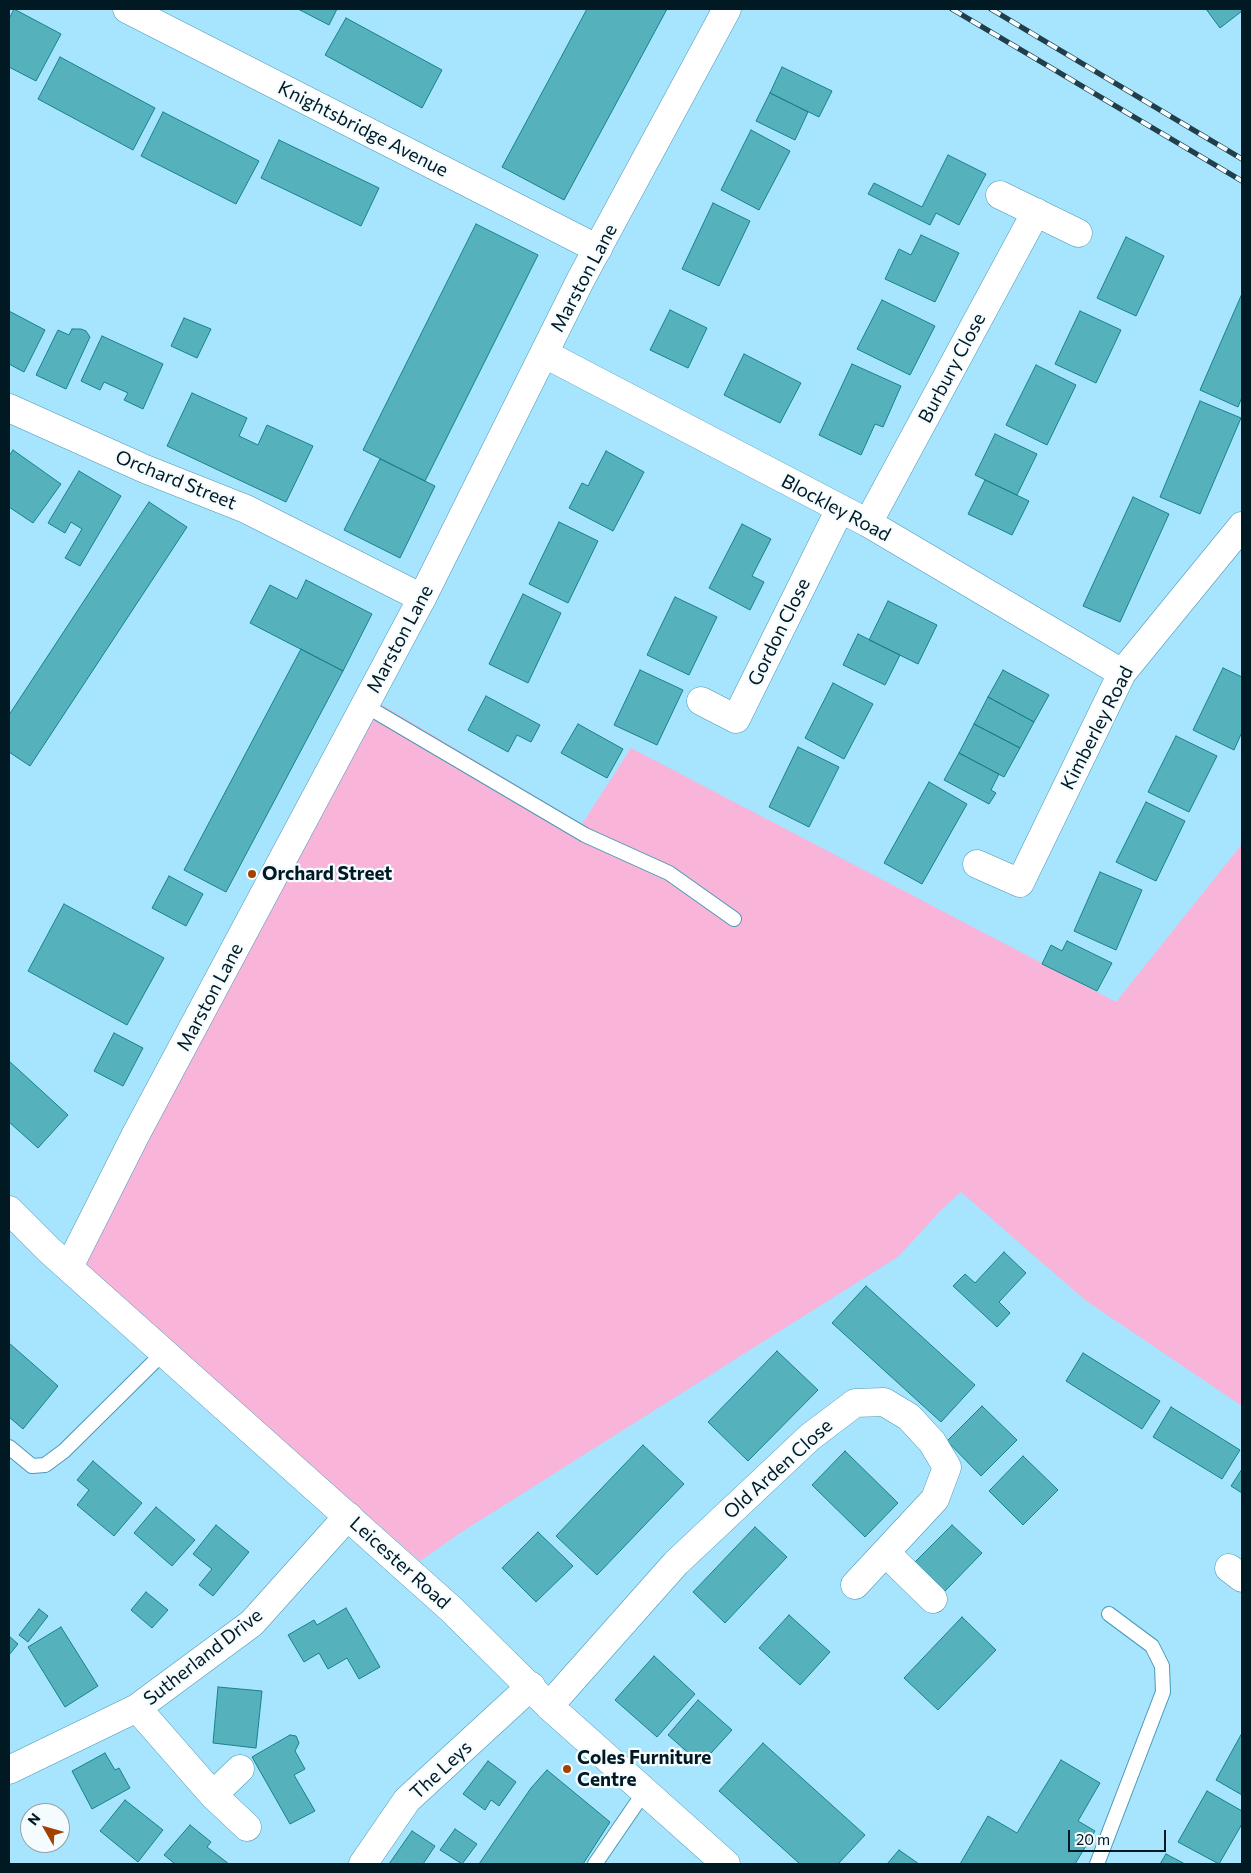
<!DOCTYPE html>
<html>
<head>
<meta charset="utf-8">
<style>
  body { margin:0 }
  #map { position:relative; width:1251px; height:1873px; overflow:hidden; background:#a7e4fd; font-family:Commissioner,sans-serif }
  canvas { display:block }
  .frame { position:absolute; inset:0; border:10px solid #011922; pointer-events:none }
  .north { position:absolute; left:20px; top:1803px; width:50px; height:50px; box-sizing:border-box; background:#f5fcff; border:1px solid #93a1a7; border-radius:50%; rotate:308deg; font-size:14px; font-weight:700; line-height:20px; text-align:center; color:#011922 }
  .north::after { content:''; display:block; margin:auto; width:18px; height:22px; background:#a34200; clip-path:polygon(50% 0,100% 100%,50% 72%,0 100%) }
  .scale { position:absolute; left:1068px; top:1830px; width:98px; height:22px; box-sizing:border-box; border:2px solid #011922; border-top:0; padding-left:6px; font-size:15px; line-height:18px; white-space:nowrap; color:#011922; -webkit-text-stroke:4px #f5fcff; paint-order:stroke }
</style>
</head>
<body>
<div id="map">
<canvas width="1251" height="1873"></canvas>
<div class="frame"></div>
<div class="north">N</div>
<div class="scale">20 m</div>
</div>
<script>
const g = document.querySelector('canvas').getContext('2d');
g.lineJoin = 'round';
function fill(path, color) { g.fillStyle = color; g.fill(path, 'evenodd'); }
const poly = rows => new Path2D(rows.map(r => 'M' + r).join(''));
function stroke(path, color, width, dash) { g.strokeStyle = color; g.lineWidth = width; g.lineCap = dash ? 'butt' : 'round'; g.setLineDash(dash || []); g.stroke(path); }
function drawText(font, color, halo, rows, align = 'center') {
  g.font = font + ' Commissioner,sans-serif'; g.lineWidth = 4.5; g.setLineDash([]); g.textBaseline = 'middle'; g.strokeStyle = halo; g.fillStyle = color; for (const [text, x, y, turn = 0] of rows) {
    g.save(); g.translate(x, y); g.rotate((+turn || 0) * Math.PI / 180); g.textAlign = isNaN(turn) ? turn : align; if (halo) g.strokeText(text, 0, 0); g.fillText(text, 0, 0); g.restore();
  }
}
fill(poly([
  [379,703,582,824,631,748,1116,1002,1242,844,1242,1406,1085,1300,961,1192,943,1208,899,1256,460,1533,420,1561,82,1267,100,1229]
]), '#f8b4d9');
const building = poly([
  [14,9,61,34,36,81,9,67,9,19,14,9],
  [298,9,337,9,329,25,298,9],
  [587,9,667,9,564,200,502,167,587,9],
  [1206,9,1242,9,1242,11,1220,28,1206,9],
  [346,18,442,70,422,108,325,55,346,18],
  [60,57,155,108,133,150,38,99,60,57],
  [782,67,832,91,819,117,770,93,782,67],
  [770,93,808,112,795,140,756,121,770,93],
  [163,112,259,161,236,204,141,156,163,112],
  [751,130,790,151,759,210,721,190,751,130],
  [279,140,379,188,361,226,261,178,279,140],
  [948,155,986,174,959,225,936,213,930,225,868,194,874,183,922,207,948,155],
  [713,203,750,221,719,286,682,269,713,203],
  [476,224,538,255,425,481,363,450,476,224],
  [921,235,959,253,935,302,885,279,899,249,911,255,921,235],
  [1126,237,1164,256,1136,316,1097,298,1126,237],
  [1241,296,1242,297,1242,397,1238,407,1200,390,1241,296],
  [882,300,935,326,910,375,857,349,882,300],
  [670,310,707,328,688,368,650,350,670,310],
  [9,311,45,330,24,372,9,364,9,311],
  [1080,311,1121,330,1096,383,1055,364,1080,311],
  [184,318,211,329,197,358,171,346,184,318],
  [72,329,81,329,86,331,90,337,66,389,36,375,58,330,69,335,72,329],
  [102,336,163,364,143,409,124,400,128,393,104,382,100,390,81,381,102,336],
  [744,354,801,383,780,423,724,395,744,354],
  [852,364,901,386,883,427,875,424,861,455,819,435,852,364],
  [1036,365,1076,385,1047,445,1006,425,1036,365],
  [192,393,247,418,239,436,258,445,267,425,313,446,286,502,167,446,192,393],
  [1200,401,1241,418,1200,514,1160,497,1200,401],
  [995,434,1037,454,1017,495,975,475,995,434],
  [13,450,61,484,33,523,9,507,9,456,13,450],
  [606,451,644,472,613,531,569,508,582,483,588,486,606,451],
  [380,459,435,486,400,558,344,530,380,459],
  [79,471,121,496,80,566,65,558,82,529,71,522,65,533,48,523,79,471],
  [985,480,1029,501,1012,535,968,514,985,480],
  [1133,497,1169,514,1120,622,1083,606,1133,497],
  [149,502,187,527,30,766,9,752,9,715,149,502],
  [559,522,598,541,568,603,529,584,559,522],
  [742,524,771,539,752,576,764,582,750,610,709,588,742,524],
  [306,580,372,614,343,671,250,623,270,585,297,599,306,580],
  [523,594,561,613,528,683,489,664,523,594],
  [675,597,717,617,689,675,647,655,675,597],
  [888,601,937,625,918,664,869,640,888,601],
  [858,634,900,655,885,685,843,665,858,634],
  [301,649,343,671,226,892,184,870,301,649],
  [1223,668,1242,677,1242,732,1234,750,1193,730,1223,668],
  [640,670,683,690,657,745,614,725,640,670],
  [1003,670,1049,695,1034,722,988,697,1003,670],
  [833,683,873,704,844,759,805,738,833,683],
  [486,696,540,725,531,742,517,735,508,752,468,730,486,696],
  [988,697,1034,722,1020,748,974,724,988,697],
  [578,724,623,749,607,778,561,753,578,724],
  [974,724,1020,748,1004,777,959,753,974,724],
  [1176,736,1217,756,1189,812,1148,792,1176,736],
  [798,747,839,767,809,827,769,807,798,747],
  [959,753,999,774,991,790,996,793,989,804,944,780,959,753],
  [929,782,967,804,922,884,884,863,929,782],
  [1146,802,1185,821,1156,881,1116,862,1146,802],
  [1100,872,1142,890,1116,950,1074,931,1100,872],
  [169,876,203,894,186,926,152,908,169,876],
  [64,904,164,958,127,1025,28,971,64,904],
  [1067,941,1112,963,1097,991,1042,964,1051,945,1062,951,1067,941],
  [114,1033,143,1048,123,1086,94,1071,114,1033],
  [9,1061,68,1115,38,1148,9,1122,9,1061],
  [1004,1252,1026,1273,999,1302,1010,1313,997,1327,953,1286,965,1274,975,1283,1004,1252],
  [866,1286,975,1385,941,1422,832,1323,866,1286],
  [9,1343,58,1386,23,1429,9,1417,9,1343],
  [777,1351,818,1390,748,1461,708,1422,777,1351],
  [1083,1353,1160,1401,1142,1429,1066,1381,1083,1353],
  [982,1406,1017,1440,981,1476,947,1441,982,1406],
  [1171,1407,1240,1450,1222,1479,1153,1437,1171,1407],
  [643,1445,684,1484,597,1575,556,1536,643,1445],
  [845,1451,898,1503,865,1537,812,1485,845,1451],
  [1023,1456,1058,1490,1023,1525,989,1491,1023,1456],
  [93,1461,142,1503,114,1536,77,1505,89,1490,77,1480,93,1461],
  [1242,1469,1242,1493,1231,1486,1242,1469],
  [156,1507,195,1540,172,1566,134,1533,156,1507],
  [216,1525,249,1552,213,1596,199,1585,212,1569,193,1554,216,1525],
  [952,1525,982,1553,945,1591,915,1562,952,1525],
  [755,1527,787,1557,725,1623,693,1592,755,1527],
  [538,1532,573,1566,536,1602,502,1568,538,1532],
  [146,1592,168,1610,152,1628,131,1610,146,1592],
  [346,1608,380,1667,359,1679,347,1658,328,1669,319,1653,304,1662,288,1635,314,1620,317,1625,346,1608],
  [39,1609,48,1616,28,1642,19,1635,39,1609],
  [789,1615,830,1652,800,1685,759,1648,789,1615],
  [962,1617,996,1650,938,1710,904,1678,962,1617],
  [61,1627,98,1686,65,1707,28,1647,61,1627],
  [9,1636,18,1644,9,1655,9,1636],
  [654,1656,695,1694,657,1737,615,1700,654,1656],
  [218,1687,262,1691,256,1748,213,1743,218,1687],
  [698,1700,732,1730,701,1764,668,1735,698,1700],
  [1242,1733,1242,1795,1216,1780,1242,1733],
  [290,1735,296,1736,299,1743,295,1751,305,1769,294,1775,315,1811,290,1824,252,1757,290,1735],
  [763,1743,865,1835,838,1864,800,1864,719,1791,763,1743],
  [105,1753,115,1770,119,1768,130,1788,92,1809,72,1771,105,1753],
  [1061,1760,1100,1783,1078,1821,1095,1831,1075,1864,960,1864,988,1816,1017,1833,1061,1760],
  [488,1761,516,1782,499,1806,491,1800,485,1810,463,1794,488,1761],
  [547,1770,610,1822,583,1864,479,1864,531,1788,547,1770],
  [1207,1791,1242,1811,1242,1824,1219,1864,1178,1842,1207,1791],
  [125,1800,163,1830,138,1862,100,1831,125,1800],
  [190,1825,211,1842,207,1847,229,1864,175,1864,164,1855,190,1825],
  [455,1829,477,1844,462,1864,440,1850,455,1829],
  [412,1831,435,1846,423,1864,389,1864,412,1831],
  [899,1850,919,1864,887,1864,899,1850],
  [1166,1854,1185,1864,1160,1864,1166,1854]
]);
fill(building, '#55b2bc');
stroke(building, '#18818b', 1);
const lane = poly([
  [366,706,585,835,669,873,734,919],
  [9,1447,32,1466,45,1465,64,1451,164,1352],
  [595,1864,645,1791],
  [1097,1864,1163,1692,1162,1666,1152,1646,1109,1614]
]);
const street = poly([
  [127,9,598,249],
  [1000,195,1078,233],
  [545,354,868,523,1122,673],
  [9,408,145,469,246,509,422,598],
  [868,523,1036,212],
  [701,701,736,719,840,509],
  [977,864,1020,883,1122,673,1242,526],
  [886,1553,933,1599],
  [1229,1568,1242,1578],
  [549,1706,676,1563,810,1437,855,1403,884,1402,909,1417,932,1442,947,1467,935,1499,855,1585],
  [137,1708,213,1795,247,1827],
  [9,1770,137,1708,252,1623,348,1516],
  [213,1795,240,1769],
  [363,1864,407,1800,531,1686]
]);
const secondary = poly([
  [9,1210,49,1250,451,1609,549,1706,726,1864],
  [69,1267,136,1134,422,598,581,279,727,9]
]);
stroke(lane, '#4b99b7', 16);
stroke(street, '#4b99b7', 29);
stroke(secondary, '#4b99b7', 29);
stroke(lane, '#fff', 14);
stroke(street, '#fff', 28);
stroke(secondary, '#fff', 28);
const rail = poly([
  [952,9,1242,181],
  [991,9,1242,159]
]);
stroke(rail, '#203f4b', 5.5);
stroke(rail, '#f5fcff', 4, [11]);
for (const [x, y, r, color] of [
  [252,874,5,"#a34200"],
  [567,1769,5,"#a34200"]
]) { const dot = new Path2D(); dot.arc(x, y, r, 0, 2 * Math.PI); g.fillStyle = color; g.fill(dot); stroke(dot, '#f5fcff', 2); }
drawText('19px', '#011922', '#f5fcff', [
  ["Knightsbridge Avenue",363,129,27],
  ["Marston Lane",584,278,-62],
  ["Burbury Close",952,368,-62],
  ["Orchard Street",176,480,22],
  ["Blockley Road",836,508,28],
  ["Gordon Close",779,632,-64],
  ["Marston Lane",400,639,-62],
  ["Kimberley Road",1097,728,-63],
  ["Marston Lane",210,997,-62],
  ["Old Arden Close",778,1469,-42],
  ["Leicester Road",400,1563,42],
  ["Sutherland Drive",203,1657,-38],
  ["The Leys",441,1770,-43]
]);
drawText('bold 19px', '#011922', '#f5fcff', [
  ["Orchard Street",262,874],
  ["Coles Furniture",577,1758],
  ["Centre",577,1780]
], 'left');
</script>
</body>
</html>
